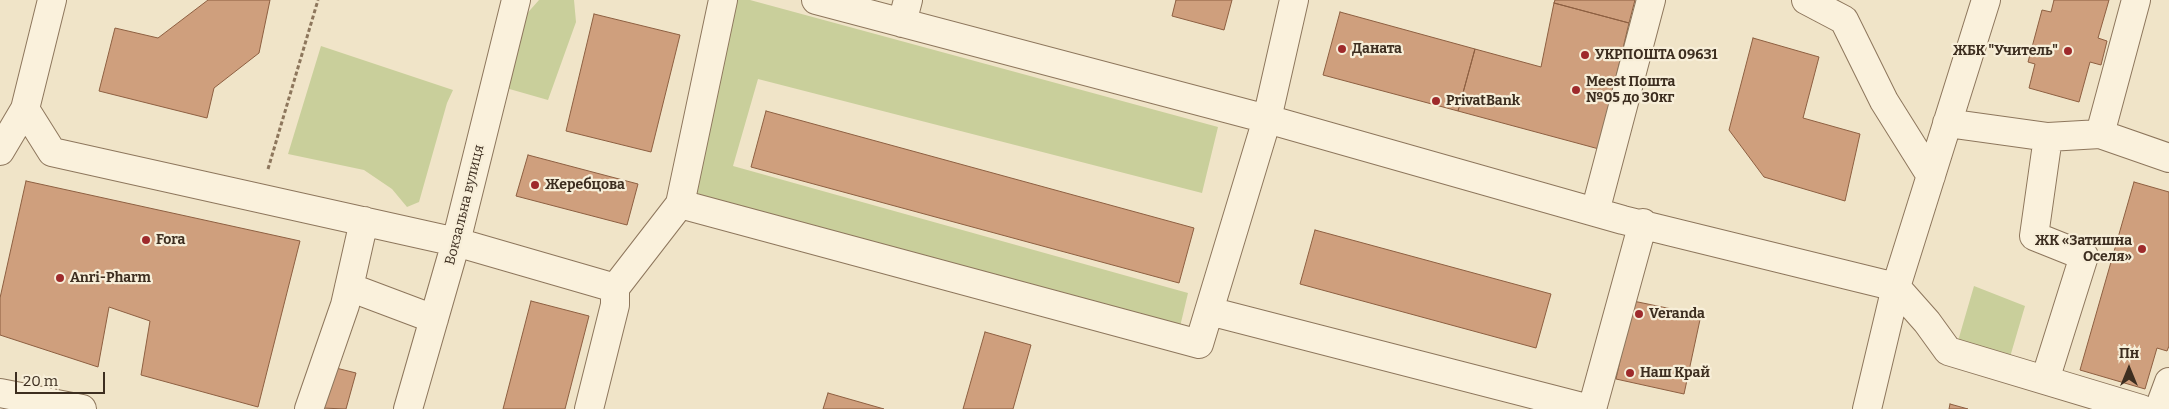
<!DOCTYPE html>
<html>
<head>
<meta charset="utf-8">
<style>
  body { margin:0 }
  #map { position:relative; width:2169px; height:409px; overflow:hidden; background:#f0e4c8; font-family:Bitter,serif }
  canvas { display:block }
  .north { position:absolute; left:2104px; top:344px; width:50px; height:50px; -webkit-text-stroke:4px #f7eed8; paint-order:stroke; rotate:0deg; font-size:14px; font-weight:700; line-height:20px; text-align:center; color:#3d2e20 }
  .north::after { content:''; display:block; margin:auto; width:18px; height:22px; background:#3d2e20; clip-path:polygon(50% 0,100% 100%,50% 72%,0 100%) }
  .scale { position:absolute; left:15px; top:372px; width:90px; height:22px; box-sizing:border-box; border:2px solid #3d2e20; border-top:0; padding-left:6px; font-size:15px; line-height:18px; white-space:nowrap; color:#3d2e20; -webkit-text-stroke:4px #f7eed8; paint-order:stroke }
</style>
</head>
<body>
<div id="map">
<canvas width="2169" height="409"></canvas>
<div class="north">Пн</div>
<div class="scale">20 m</div>
</div>
<script>
const g = document.querySelector('canvas').getContext('2d');
g.lineJoin = 'round';
function fill(path, color) { g.fillStyle = color; g.fill(path, 'evenodd'); }
const poly = rows => new Path2D(rows.map(r => 'M' + r).join(''));
function stroke(path, color, width, dash) { g.strokeStyle = color; g.lineWidth = width; g.lineCap = dash ? 'butt' : 'round'; g.setLineDash(dash || []); g.stroke(path); }
function drawText(font, color, halo, rows, align = 'center') {
  g.font = font + ' Bitter,serif'; g.lineWidth = 4.5; g.setLineDash([]); g.textBaseline = 'middle'; g.strokeStyle = halo; g.fillStyle = color; for (const [text, x, y, turn = 0] of rows) {
    g.save(); g.translate(x, y); g.rotate((+turn || 0) * Math.PI / 180); g.textAlign = isNaN(turn) ? turn : align; if (halo) g.strokeText(text, 0, 0); g.fillText(text, 0, 0); g.restore();
  }
}
fill(poly([
  [539,0,574,0,576,22,548,100,506,88,523,18],
  [736,0,750,0,1218,127,1202,193,758,79,733,166,1188,293,1179,331,690,193],
  [321,46,453,90,447,103,419,202,407,207,392,189,364,170,288,154],
  [1974,286,2025,306,2010,357,1958,341]
]), '#c9cf9b');
const building = poly([
  [208,0,270,0,259,53,214,88,207,118,99,91,115,28,158,38,208,0],
  [1176,0,1232,0,1224,30,1172,16,1176,0],
  [1555,0,1635,0,1629,23,1554,3,1555,0],
  [2054,0,2109,0,2098,38,2107,41,2101,65,2090,62,2079,102,2029,88,2035,64,2028,62,2042,10,2051,12,2054,0],
  [1554,3,1629,23,1599,149,1458,111,1475,49,1541,67,1554,3],
  [1340,12,1475,49,1458,111,1323,75,1340,12],
  [594,14,680,35,651,152,566,131,594,14],
  [1753,38,1819,57,1803,118,1860,134,1845,201,1764,177,1729,130,1753,38],
  [766,111,1194,228,1179,283,751,167,766,111],
  [528,155,638,184,627,225,516,196,528,155],
  [26,181,300,241,258,407,141,375,150,321,109,307,98,367,0,335,0,298,26,181],
  [2134,182,2169,192,2169,346,2167,351,2157,348,2145,389,2080,370,2134,182],
  [1315,230,1551,294,1536,348,1300,284,1315,230],
  [531,301,589,316,565,409,503,409,531,301],
  [1633,301,1701,315,1684,394,1616,379,1633,301],
  [985,332,1031,345,1013,409,963,409,985,332],
  [332,367,356,373,346,409,321,408,332,367],
  [828,393,884,409,823,409,828,393],
  [1950,404,1968,409,1949,409,1950,404]
]);
fill(building, '#cf9f7d');
stroke(building, '#8d5f41', 1);
const minor = poly([
  [52,0,25,109,52,152,456,242,615,288],
  [723,0,680,204,1199,344,1267,119,1294,0],
  [816,0,1267,119,1623,220,1896,287,1927,322,1948,351,2141,409],
  [1806,0,1844,20,1884,101,1931,176],
  [902,23,908,0],
  [1947,123,2048,137,2100,134,2136,0],
  [2100,134,2169,158],
  [0,151,25,109],
  [1595,212,1651,0],
  [349,287,434,319],
  [1209,311,1590,409],
  [2045,380,2084,256,2034,236,2048,137],
  [0,393,82,409],
  [309,409,345,305,364,221],
  [408,409,456,242,516,0],
  [589,409,615,305,615,288,680,204],
  [1592,409,1643,223],
  [1867,409,1896,287,1986,0],
  [2159,409,2169,382]
]);
stroke(minor, '#8d765c', 30);
stroke(poly([
  [268,169,318,0]
]), '#8d765c', 3, [4, 2.5]);
stroke(minor, '#faf1dc', 28);
for (const [x, y, r, color] of [
  [1342,49,5,"#9e2a2b"],
  [2068,51,5,"#9e2a2b"],
  [1585,55,5,"#9e2a2b"],
  [1576,90,5,"#9e2a2b"],
  [1436,101,5,"#9e2a2b"],
  [535,185,5,"#9e2a2b"],
  [146,240,5,"#9e2a2b"],
  [2142,249,5,"#9e2a2b"],
  [60,278,5,"#9e2a2b"],
  [1639,314,5,"#9e2a2b"],
  [1630,373,5,"#9e2a2b"]
]) { const dot = new Path2D(); dot.arc(x, y, r, 0, 2 * Math.PI); g.fillStyle = color; g.fill(dot); stroke(dot, '#f7eed8', 2); }
drawText('bold 14px', '#3d2e20', '#f7eed8', [
  ["Даната",1352,49],
  ["ЖБК \"Учитель\"",2058,51,"right"],
  ["УКРПОШТА 09631",1595,55],
  ["Meest Пошта",1586,82],
  ["№05 до 30кг",1586,98],
  ["PrivatBank",1446,101],
  ["Жеребцова",545,185],
  ["Fora",156,240],
  ["ЖК «Затишна",2132,241,"right"],
  ["Оселя»",2132,257,"right"],
  ["Anri-Pharm",70,278],
  ["Veranda",1649,314],
  ["Наш Край",1640,373]
], 'left');
drawText('14px', '#3d2e20', '#f7eed8', [
  ["Вокзальна вулиця",465,205,-76]
]);
</script>
</body>
</html>
